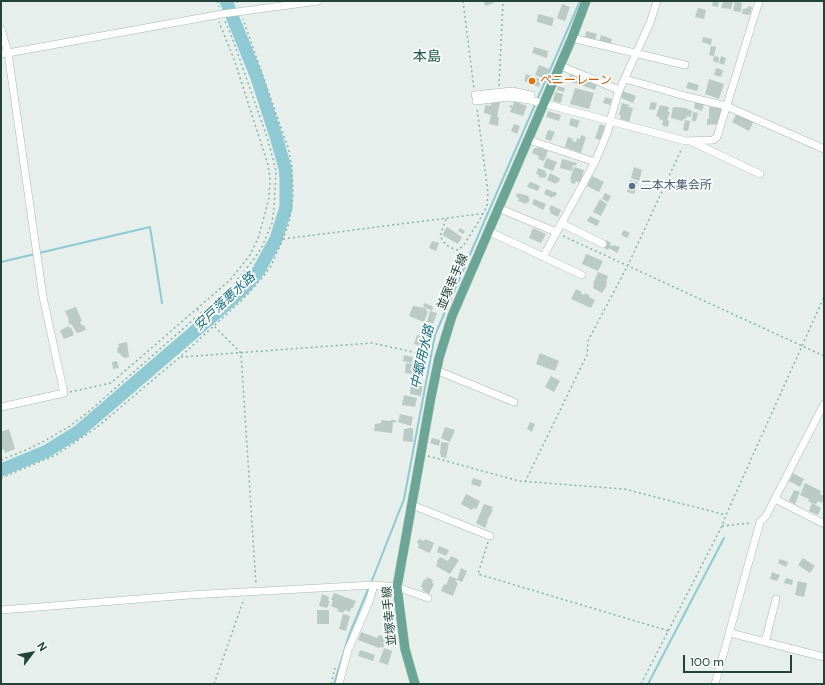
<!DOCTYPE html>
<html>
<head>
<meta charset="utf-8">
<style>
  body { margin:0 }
  #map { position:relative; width:825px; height:685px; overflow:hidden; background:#e6efeb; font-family:"DM Sans",sans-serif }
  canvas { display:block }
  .frame { position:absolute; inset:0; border:2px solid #24423a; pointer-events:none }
  .north { position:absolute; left:12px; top:633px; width:40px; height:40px; -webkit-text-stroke:3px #f7fbf9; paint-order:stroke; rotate:58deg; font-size:11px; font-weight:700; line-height:16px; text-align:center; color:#24423a }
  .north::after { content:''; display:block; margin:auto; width:14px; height:18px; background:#24423a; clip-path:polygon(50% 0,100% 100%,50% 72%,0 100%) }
  .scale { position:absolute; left:683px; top:655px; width:109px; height:18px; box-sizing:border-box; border:2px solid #24423a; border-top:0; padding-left:5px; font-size:12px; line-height:14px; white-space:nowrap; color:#24423a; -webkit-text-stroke:3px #f7fbf9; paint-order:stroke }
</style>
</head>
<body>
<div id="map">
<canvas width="825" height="685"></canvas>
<div class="frame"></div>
<div class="north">N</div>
<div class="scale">100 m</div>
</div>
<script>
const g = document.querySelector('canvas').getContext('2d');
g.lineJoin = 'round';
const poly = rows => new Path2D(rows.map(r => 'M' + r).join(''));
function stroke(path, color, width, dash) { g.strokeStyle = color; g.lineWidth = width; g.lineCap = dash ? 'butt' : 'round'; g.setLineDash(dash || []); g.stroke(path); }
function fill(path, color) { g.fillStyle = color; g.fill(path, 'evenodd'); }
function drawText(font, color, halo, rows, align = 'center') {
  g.font = font + ' "DM Sans","Noto Sans JP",sans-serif'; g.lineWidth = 4; g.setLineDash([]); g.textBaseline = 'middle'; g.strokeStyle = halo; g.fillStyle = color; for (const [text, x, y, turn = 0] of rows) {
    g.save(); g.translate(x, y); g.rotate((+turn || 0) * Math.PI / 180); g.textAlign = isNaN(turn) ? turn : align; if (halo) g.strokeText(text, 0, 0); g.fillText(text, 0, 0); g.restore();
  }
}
stroke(poly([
  [39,253,150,227,162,303],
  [1,262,35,254],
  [371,583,404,499,435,335,580,1],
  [334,684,349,635,369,587],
  [648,684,724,538]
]), '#8ec9d4', 2);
stroke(poly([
  [1,470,47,451,79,431,230,301,247,285,259,270,276,239,286,207,286,179,285,168,276,136,256,75,226,1]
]), '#8ec9d4', 13);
fill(poly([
  [484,1,493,1,494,3,485,6],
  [713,1,719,1,718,7,712,6],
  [723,1,733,2,731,9,721,8],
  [735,1,742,3,741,12,733,11],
  [562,4,570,7,565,21,557,18],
  [748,6,752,7,750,15,742,14,743,9,748,8],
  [698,8,706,10,704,19,695,17],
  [538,14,554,18,552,26,537,22],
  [586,31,597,34,595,40,585,37],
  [601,35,612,39,610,45,599,42],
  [703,37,712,39,711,45,702,42],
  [711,46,716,47,714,56,709,55],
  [534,47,548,51,547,58,532,53],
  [714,56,719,57,718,63,713,61],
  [721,56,726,58,724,65,719,63],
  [539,65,549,69,545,79,535,75],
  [716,68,723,70,721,77,714,75],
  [526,74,542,80,539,87,524,81],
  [570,74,580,77,578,84,567,81],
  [583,79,597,84,595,90,581,85],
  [709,79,724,84,719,99,705,94],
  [688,82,699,85,697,91,686,88],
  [558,86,565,88,564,92,557,90],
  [575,88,594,93,589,109,570,104],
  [623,91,636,96,633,103,621,98],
  [555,92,563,94,561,103,553,101],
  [605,97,612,99,610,105,603,103],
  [514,101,527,106,523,116,510,112,512,108,509,107,510,105,513,106],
  [500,102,497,117,499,117,498,126,489,124,491,115,484,113,485,105,491,106,491,103],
  [651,102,657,103,655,110,649,109],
  [695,102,704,104,702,111,694,108],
  [622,103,629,105,628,107,633,108,629,122,620,119,621,116,619,115],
  [660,105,669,107,668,112,670,112,667,120,669,121,668,127,664,126,662,125,663,120,659,119,659,117,656,116],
  [673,107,685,108,692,111,691,117,687,116,686,119,684,119,682,121,671,118],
  [709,107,722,108,718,124,707,125,707,119,709,119],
  [548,111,561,115,559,121,546,117],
  [738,111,754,120,749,131,732,122],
  [693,112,698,113,696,121,692,121],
  [571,118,580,121,577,128,569,125],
  [685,120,690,121,688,131,683,130],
  [514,124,520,126,517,134,511,131],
  [600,124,605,126,600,140,595,138],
  [548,130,555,132,551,141,545,139],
  [581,135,586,137,581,153,565,147,568,137,573,139,572,141,576,142,577,138,580,139],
  [538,147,548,151,544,161,538,159,539,156,532,153,534,148,538,148],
  [547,158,557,162,553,171,543,167],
  [562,159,577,163,576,166,573,165,572,171,560,168],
  [574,167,584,170,580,183,576,181,575,184,571,183,571,180,570,180],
  [634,167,642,170,639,181,631,178],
  [538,168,546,171,545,173,547,174,545,178,538,177,539,175,536,174],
  [550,173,559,178,560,179,558,183,556,182,556,184,547,180],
  [592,176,604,182,599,192,587,186],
  [630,180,638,182,634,194,627,192],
  [531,182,540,186,538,191,527,187,529,183,530,183],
  [546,189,557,193,555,197,553,196,552,198,544,194],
  [517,193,529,196,528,198,530,199,528,203,527,202,526,204,518,201,519,198,516,197],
  [605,193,611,196,608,202,602,199],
  [534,199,546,204,543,210,532,204],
  [600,199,607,204,601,216,593,212],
  [551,205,561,210,558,217,550,213,551,211,549,210],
  [590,216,600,221,597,226,587,221],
  [447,227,462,237,458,244,442,235],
  [460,228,465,231,463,234,458,231],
  [533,228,546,234,541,243,529,238],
  [624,230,630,233,627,238,621,235],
  [606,240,611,243,610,245,613,246,614,245,620,247,617,253,609,248,608,250,603,247],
  [432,241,439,243,436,251,429,248],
  [586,254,603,261,598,271,582,264],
  [598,272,608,276,606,281,607,281,606,284,607,285,602,293,593,288,594,285,593,284],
  [576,289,582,292,581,293,584,295,585,293,589,295,589,297,595,300,591,308,571,299],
  [424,303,432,306,433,308,432,311,423,306],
  [413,306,426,308,426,310,428,311,424,322,409,316],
  [76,307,82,321,80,322,82,326,84,325,86,330,77,333,71,324,70,325,68,321,69,320,65,311],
  [430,311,437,313,433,324,427,322],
  [423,321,430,324,427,335,419,333],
  [68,326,70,328,71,327,74,335,64,339,60,331],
  [417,335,429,338,426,347,414,344],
  [127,342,129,357,123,358,123,356,121,356,120,353,118,354,117,348,119,347,118,344],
  [540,353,559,361,555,371,536,364],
  [404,355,413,357,412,363,403,361],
  [117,361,119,368,113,369,112,362],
  [413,362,426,362,425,365,424,365,422,378,419,377,419,375,405,373,406,363,412,364],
  [551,376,560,381,554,392,545,387],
  [415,381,423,383,421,396,410,394,411,383,414,383],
  [404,395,417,398,415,407,402,405],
  [400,414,413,417,411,426,398,422],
  [381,420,391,421,391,420,396,420,395,423,393,422,392,433,374,431,375,424,381,423],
  [530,422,535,424,532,432,527,429],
  [445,427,455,430,450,442,441,438],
  [407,428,413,428,413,442,403,441,404,429,407,429],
  [9,429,15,449,5,453,4,449,1,450,1,432],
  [432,438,440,440,439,446,430,443],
  [441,442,449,443,446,458,441,457,441,455,440,454],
  [793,473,804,479,800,487,789,481],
  [473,478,482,481,480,487,471,484],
  [805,483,821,491,820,494,824,496,822,503,818,501,816,504,812,503,808,501,809,499,800,495],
  [794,490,800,492,795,504,789,501],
  [466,494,480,501,476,509,473,508,472,510,461,504],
  [812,503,821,508,818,515,809,511],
  [484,504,493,507,491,509,493,510,487,521,488,521,485,528,476,523],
  [419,539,424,541,425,539,434,543,430,553,418,548,419,544,417,543],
  [439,546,449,550,446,556,437,552],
  [451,556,459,560,450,574,436,566,438,562,437,561,440,557,448,561],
  [803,558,815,566,810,573,798,565],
  [780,559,788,562,786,567,778,563],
  [461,568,467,571,462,582,457,580],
  [772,572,780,575,777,581,770,579],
  [450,576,457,579,456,582,458,583,453,596,441,591,444,584,446,585],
  [427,577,433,580,432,583,434,584,429,594,422,590,423,588,421,587,424,579,426,580],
  [786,578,793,580,792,585,784,583],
  [798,581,807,583,804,597,795,595],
  [334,593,356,601,353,608,351,608,350,612,345,610,343,613,337,611,338,609,331,606,333,600,331,600],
  [322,594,329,597,328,601,330,601,327,608,319,606],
  [317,610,329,610,329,624,317,624],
  [343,614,350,616,346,631,339,629],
  [361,632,377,638,379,635,384,637,384,639,386,640,383,648,380,647,379,648,358,640],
  [384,648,392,651,388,665,379,662],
  [360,650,375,655,373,661,358,656]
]), '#bbcac4');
const minor = poly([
  [1,29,8,53,1,54],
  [572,38,685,65],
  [561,66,619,90],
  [625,79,685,96,726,106,824,149],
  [475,95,512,91,531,95,530,100],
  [476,101,509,97,530,100,686,141,713,140,717,137,759,1],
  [529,140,595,162],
  [690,141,760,174],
  [498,208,556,232],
  [561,223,603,244],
  [488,231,582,275],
  [543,257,595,162,608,131,610,121,618,93,650,23,657,1],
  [436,370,514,402],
  [1,407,64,393,43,297,8,53,222,14,318,1],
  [775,499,824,524],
  [412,505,490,536],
  [1,610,189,595,374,585,397,587,428,598],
  [730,633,824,657],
  [765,642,776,599],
  [339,684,348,650,369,602,374,585],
  [715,684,760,522,766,516,824,404]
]);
const major = poly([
  [415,684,405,649,397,587,431,397,439,358,452,316,572,38,586,1]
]);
stroke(minor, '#a8b8b2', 8);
stroke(major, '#c2cac8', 10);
stroke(poly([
  [217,1,219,7],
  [237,1,238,6],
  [463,1,474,89],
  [499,86,503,1],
  [446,219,440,236,446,245,454,249,458,250,463,246,479,221,487,206,488,193,477,108],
  [563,236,824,356],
  [283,239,487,213],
  [197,309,241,353,256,585],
  [181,357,372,343,431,356],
  [70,392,111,383,230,280,250,255,259,236,269,198,270,179,268,165,234,59,219,22],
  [428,456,519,481,624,489,726,515],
  [1,460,26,450,48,439,70,426,87,413,201,313,228,291,254,259,262,247,272,223,274,210,276,171,268,140,233,40,225,21],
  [1,478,56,455,96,428,180,357,242,300,263,277,271,266,283,239,289,223,293,197,292,167,288,147,280,125,243,19],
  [525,482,587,355,588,341,628,265,682,148],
  [722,526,752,523],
  [488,542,478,574,669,631],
  [214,684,244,599],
  [331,684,335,668],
  [641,684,722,526,726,515,824,297]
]), '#86b3a5', 1.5, [2, 3]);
stroke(minor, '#fff', 7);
stroke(major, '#6aa596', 9);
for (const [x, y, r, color] of [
  [532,81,4,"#e8710a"],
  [632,186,4,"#5c6f8a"]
]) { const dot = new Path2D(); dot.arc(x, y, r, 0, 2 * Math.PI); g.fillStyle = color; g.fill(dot); stroke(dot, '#f7fbf9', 1.5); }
drawText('12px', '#c56008', '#f7fbf9', [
  ["ペニーレーン",540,81]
], 'left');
drawText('12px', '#4e5e75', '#f7fbf9', [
  ["二本木集会所",640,186]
], 'left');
drawText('12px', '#24423a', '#f7fbf9', [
  ["並塚幸手線",453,282,-67],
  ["並塚幸手線",390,616,-95]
]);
drawText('italic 13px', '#1c6f80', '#f7fbf9', [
  ["安戸落悪水路",225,302,-43],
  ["中郷用水路",423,357,-77]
]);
drawText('14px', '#1f5548', '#f7fbf9', [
  ["本島",427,57]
]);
</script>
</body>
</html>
